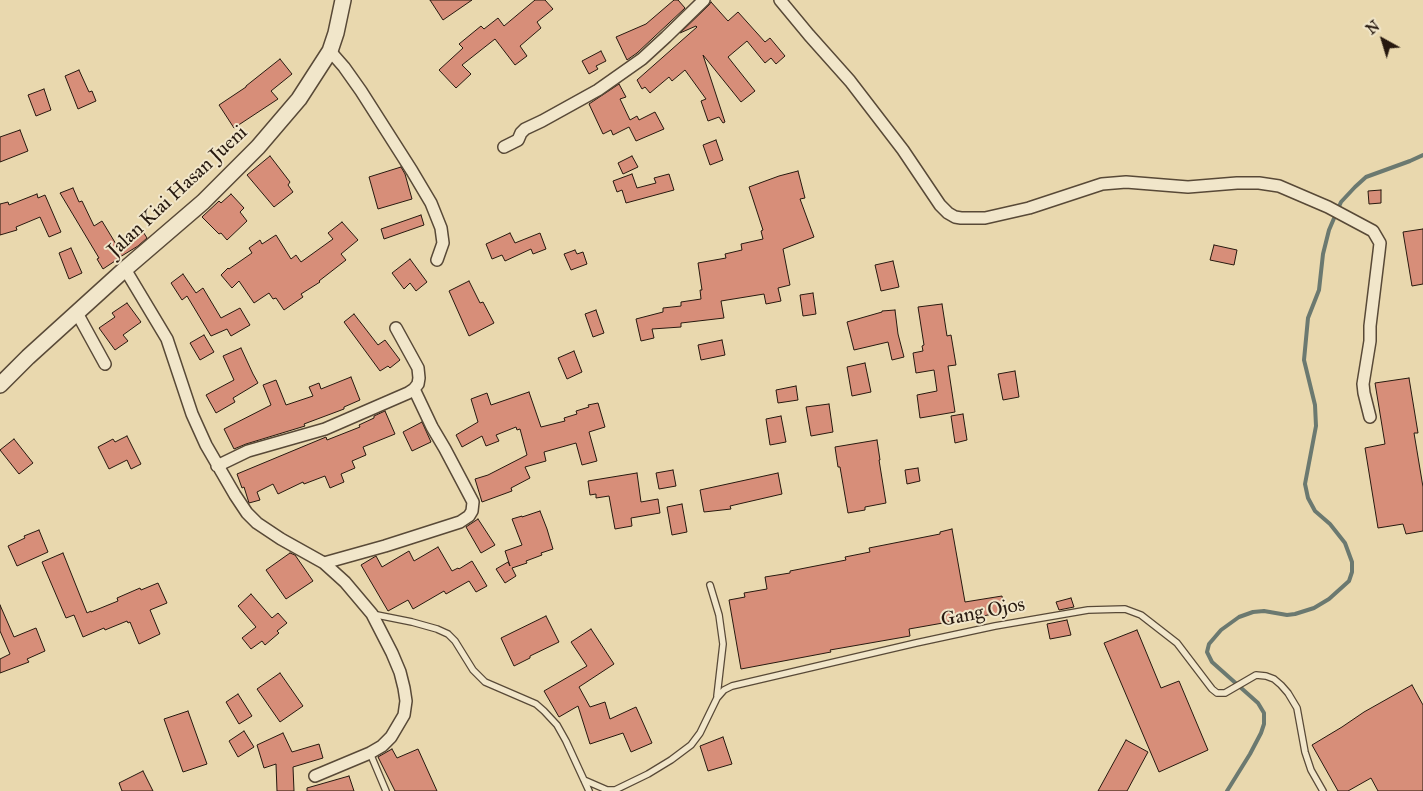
<!DOCTYPE html>
<html>
<head>
<meta charset="utf-8">
<style>
  body { margin:0 }
  #map { position:relative; width:1423px; height:791px; overflow:hidden; background:#e9d8ae; font-family:"IM FELL Great Primer",serif }
  canvas { display:block }
  .north { position:absolute; left:1358px; top:15px; width:50px; height:50px; -webkit-text-stroke:4px #f1e6ca; paint-order:stroke; rotate:321deg; font-size:14px; font-weight:700; line-height:20px; text-align:center; color:#27190f }
  .north::after { content:''; display:block; margin:auto; width:18px; height:22px; background:#27190f; clip-path:polygon(50% 0,100% 100%,50% 72%,0 100%) }
</style>
</head>
<body>
<div id="map">
<canvas width="1423" height="791"></canvas>
<div class="north">N</div>
</div>
<script>
const g = document.querySelector('canvas').getContext('2d');
g.lineJoin = 'round';
const poly = rows => new Path2D(rows.map(r => 'M' + r).join(''));
function stroke(path, color, width, dash) { g.strokeStyle = color; g.lineWidth = width; g.lineCap = dash ? 'butt' : 'round'; g.setLineDash(dash || []); g.stroke(path); }
function fill(path, color) { g.fillStyle = color; g.fill(path, 'evenodd'); }
function drawText(font, color, halo, rows, align = 'center') {
  g.font = font + ' "IM FELL Great Primer",serif'; g.lineWidth = 4; g.setLineDash([]); g.textBaseline = 'middle'; g.strokeStyle = halo; g.fillStyle = color; for (const [text, x, y, turn = 0] of rows) {
    g.save(); g.translate(x, y); g.rotate((+turn || 0) * Math.PI / 180); g.textAlign = isNaN(turn) ? turn : align; if (halo) g.strokeText(text, 0, 0); g.fillText(text, 0, 0); g.restore();
  }
}
stroke(poly([
  [1227,791,1250,754,1261,733,1264,724,1264,713,1258,703,1212,662,1207,652,1209,644,1221,630,1239,617,1253,612,1264,611,1287,615,1295,614,1314,608,1329,599,1349,581,1352,572,1352,562,1345,543,1330,524,1315,511,1308,498,1305,484,1316,426,1315,405,1304,360,1308,318,1319,290,1323,254,1329,230,1341,202,1355,187,1366,177,1410,161,1423,155]
]), '#6b7970', 4);
const building = poly([
  [430,0,472,0,443,20,430,0],
  [535,0,545,0,553,9,537,22,541,28,520,46,527,56,515,65,495,39,462,65,471,74,456,88,439,70,463,48,459,44,481,26,484,29,498,18,504,26,535,0],
  [674,0,678,0,685,8,637,53,627,60,616,37,646,24,674,0],
  [711,2,728,21,738,12,765,42,770,38,785,56,776,64,771,58,765,63,747,41,728,57,755,91,741,102,703,55,725,122,723,123,719,117,708,121,701,101,706,99,685,70,672,81,669,77,650,93,645,87,642,89,637,80,697,27,696,26,680,33,709,5,711,2],
  [601,51,606,61,596,66,598,69,589,74,582,61,601,51],
  [280,59,292,74,271,91,278,99,234,128,219,105,246,87,246,86,280,59],
  [79,70,89,92,92,91,96,101,78,109,65,76,79,70],
  [619,84,626,97,620,99,630,120,637,116,639,120,655,112,664,129,636,141,629,127,613,135,611,130,603,134,589,104,619,84],
  [44,89,51,110,36,116,28,95,44,89],
  [20,130,28,151,0,162,0,137,20,130],
  [716,140,723,160,710,165,703,145,716,140],
  [270,156,290,182,288,185,293,192,274,207,247,175,270,156],
  [632,156,638,167,623,174,618,163,632,156],
  [401,167,405,174,412,199,378,209,369,177,401,167],
  [798,171,805,198,800,199,814,237,783,249,790,285,778,288,781,301,766,304,764,294,721,301,724,318,681,323,681,327,652,329,654,338,641,341,636,319,663,312,663,308,681,306,681,302,701,299,700,290,702,290,698,263,726,258,725,254,742,250,741,244,763,239,761,231,763,230,749,187,779,176,798,171],
  [632,174,637,188,656,183,654,178,669,174,674,190,626,203,622,190,617,192,613,181,632,174],
  [73,188,79,202,82,201,94,226,102,221,116,244,140,227,147,238,138,246,115,260,115,261,103,269,97,259,99,258,60,193,73,188],
  [1381,190,1381,203,1369,204,1368,191,1381,190],
  [37,194,38,198,45,195,61,232,49,237,40,217,16,227,17,230,0,235,0,204,8,202,9,205,37,194],
  [231,194,244,208,240,212,247,221,227,240,221,233,219,234,202,217,219,201,221,203,231,194],
  [421,215,424,225,384,239,381,229,421,215],
  [342,222,358,240,341,254,346,260,319,281,320,282,301,294,303,297,284,310,276,298,273,299,269,293,254,303,239,281,232,288,221,275,228,268,229,269,252,253,249,248,260,240,262,244,276,235,291,259,296,255,301,262,333,239,328,233,342,222],
  [1423,229,1423,284,1412,286,1403,232,1423,229],
  [510,233,515,243,540,233,546,249,533,254,531,249,505,261,502,255,492,259,486,244,510,233],
  [1214,245,1237,250,1234,265,1210,260,1214,245],
  [71,248,82,273,69,279,59,253,71,248],
  [575,250,577,254,583,252,587,264,571,270,564,254,575,250],
  [410,259,427,282,416,291,410,283,404,289,392,273,410,259],
  [893,261,899,287,881,291,875,265,893,261],
  [183,274,196,293,203,288,221,318,240,308,250,325,231,336,227,329,211,336,187,296,182,300,171,283,183,274],
  [469,281,480,303,483,302,494,323,469,336,449,291,469,281],
  [813,293,816,314,803,316,800,295,813,293],
  [127,303,141,322,123,335,128,341,115,350,99,328,115,317,112,313,127,303],
  [942,304,947,336,951,335,956,365,948,366,955,412,920,418,917,395,937,391,934,370,916,373,913,353,923,351,922,346,924,345,918,307,942,304],
  [596,310,604,333,593,337,585,314,596,310],
  [895,310,898,334,904,357,892,360,888,342,854,350,847,322,882,312,882,311,895,310],
  [354,314,378,345,385,340,400,360,390,368,388,366,380,371,344,322,354,314],
  [204,335,214,352,200,360,190,343,204,335],
  [722,340,725,355,701,360,698,345,722,340],
  [241,348,253,374,258,383,233,398,235,402,216,413,206,395,234,380,223,356,241,348],
  [574,351,582,372,567,379,558,358,574,351],
  [865,363,871,392,852,396,847,367,865,363],
  [1015,371,1019,397,1003,400,998,374,1015,371],
  [351,377,360,400,344,407,344,409,304,424,305,426,246,444,234,449,224,429,271,405,263,385,276,380,286,405,313,396,309,387,319,383,321,389,351,377],
  [1409,378,1418,433,1414,433,1423,487,1423,531,1406,534,1403,524,1378,528,1365,448,1385,444,1375,383,1409,378],
  [796,386,798,400,778,403,776,390,796,386],
  [529,392,541,427,565,421,564,418,577,414,576,411,589,407,588,405,598,403,605,427,589,432,597,461,582,465,576,443,544,452,546,461,525,467,530,478,511,488,512,491,482,502,475,479,488,475,527,455,520,429,517,430,516,427,496,435,499,441,486,446,482,436,462,447,456,435,478,422,471,399,487,393,491,405,529,392],
  [829,404,833,432,811,436,806,407,829,404],
  [385,411,395,434,363,447,366,455,352,461,355,468,341,474,344,482,330,488,325,476,304,484,303,482,278,494,273,484,257,492,260,500,249,503,244,487,242,488,237,474,326,437,327,440,360,427,359,425,374,418,374,416,385,411],
  [963,414,967,440,955,443,951,416,963,414],
  [781,416,786,442,770,445,766,419,781,416],
  [422,422,431,442,412,451,403,432,422,422],
  [127,436,141,464,131,469,127,460,109,469,98,447,113,439,115,442,127,436],
  [14,439,33,463,19,474,0,450,14,439],
  [877,440,880,460,879,460,886,503,865,507,865,510,848,513,840,467,838,467,835,447,877,440],
  [918,468,920,481,907,484,905,470,918,468],
  [673,470,676,486,659,489,656,473,673,470],
  [637,473,641,502,658,499,660,513,631,518,632,526,615,529,609,496,596,498,596,494,590,495,588,481,637,473],
  [778,473,782,494,730,506,731,509,704,512,700,490,778,473],
  [682,504,687,532,672,535,667,507,682,504],
  [540,511,547,529,553,549,541,553,542,555,526,561,527,563,512,568,516,576,505,583,496,569,508,562,510,566,505,551,522,545,512,519,522,516,522,517,540,511],
  [478,519,495,545,481,553,466,527,478,519],
  [952,529,965,602,1002,596,1005,612,909,629,910,636,830,650,831,652,741,669,729,600,745,597,744,593,767,589,765,577,790,573,790,571,846,560,845,557,870,552,869,548,940,534,940,532,952,529],
  [39,530,48,552,17,566,8,546,25,538,24,536,39,530],
  [438,547,452,571,458,568,459,569,472,561,487,586,476,592,469,581,446,594,444,591,413,609,408,600,388,611,361,565,376,556,382,567,409,551,414,561,438,547],
  [63,553,87,613,91,611,91,612,118,601,117,598,140,588,141,590,158,583,167,603,150,610,160,634,139,644,130,622,128,623,127,621,105,630,104,628,83,637,74,615,66,618,42,562,63,553],
  [290,553,295,555,313,581,286,599,266,570,290,553],
  [251,594,272,618,278,613,287,623,277,631,279,633,265,645,262,641,251,649,242,638,256,627,238,606,251,594],
  [1071,598,1074,607,1059,610,1056,602,1071,598],
  [0,605,14,637,36,628,45,651,27,659,29,662,0,673,0,659,10,654,0,631,0,605],
  [546,616,559,642,530,656,530,658,514,666,501,638,546,616],
  [1067,620,1071,635,1050,639,1047,624,1067,620],
  [591,629,614,664,579,687,590,707,605,702,610,719,636,707,652,743,631,752,623,733,590,744,578,706,559,717,544,691,587,666,571,642,591,629],
  [1137,630,1161,688,1179,681,1208,750,1159,772,1104,643,1137,630],
  [280,673,303,706,280,722,257,689,280,673],
  [1412,685,1423,705,1423,791,1378,791,1371,778,1348,791,1338,791,1312,745,1342,727,1364,712,1412,685],
  [238,694,252,716,239,724,226,702,238,694],
  [188,711,207,764,183,772,164,719,188,711],
  [244,731,254,747,238,757,229,741,244,731],
  [283,733,292,752,319,744,323,758,293,767,294,791,277,791,276,764,264,768,257,745,283,733],
  [723,737,732,764,708,771,700,746,723,737],
  [1126,740,1148,752,1127,791,1098,791,1126,740],
  [392,749,397,758,418,749,437,791,395,791,378,757,392,749],
  [143,771,153,791,122,791,119,783,143,771],
  [349,776,354,791,307,791,307,788,349,776]
]);
fill(building, '#d78e79');
stroke(building, '#27190f', 1);
const service = poly([
  [710,585,719,615,723,644,717,696],
  [372,614,412,622,437,629,448,634,455,641,473,670,485,682,536,704,544,711,557,725,566,741,589,791],
  [370,753,386,791],
  [584,780,607,790,615,790,648,774,671,760,691,745,700,733,717,698,724,690,732,686,916,643,995,626,1088,610,1125,609,1141,615,1177,643,1212,689,1217,693,1225,693,1256,675,1266,676,1274,679,1281,685,1288,693,1297,708,1305,752,1311,770,1323,791]
]);
const minor = poly([
  [780,0,809,35,850,81,903,150,940,205,948,213,955,217,961,218,985,218,1029,208,1102,184,1126,182,1188,187,1237,183,1259,183,1279,186,1328,207,1373,231,1380,243,1379,252,1370,326,1370,341,1363,384,1364,393,1370,417],
  [330,51,344,67,361,91,412,171,431,203,441,228,443,243,437,260],
  [504,147,518,140,521,133,525,129,542,121,598,90,642,59,666,37,704,0],
  [125,269,167,339,192,414,206,445,235,495,247,513,257,523,281,539,324,563,345,582,372,614,392,653,400,672,404,688,406,701,404,715,391,737,382,746,370,753,315,776],
  [77,313,105,364],
  [217,466,248,451,325,429,408,393,414,389,418,384,419,378,418,368,396,328],
  [324,563,385,546,460,522,469,516,472,511,473,502,445,449,432,427,414,389]
]);
const tertiary = poly([
  [0,385,28,357,125,269,203,202,258,147,299,99,330,51,336,33,343,0]
]);
stroke(service, '#584937', 8);
stroke(minor, '#584937', 14);
stroke(tertiary, '#584937', 18);
stroke(service, '#f1e6ca', 5.5);
stroke(minor, '#f1e6ca', 11);
stroke(tertiary, '#f1e6ca', 15);
drawText('20px', '#27190f', '#f1e6ca', [
  ["Jalan Kiai Hasan Jueni",178,192,-43],
  ["Gang Ojos",983,613,-11]
]);
</script>
</body>
</html>
